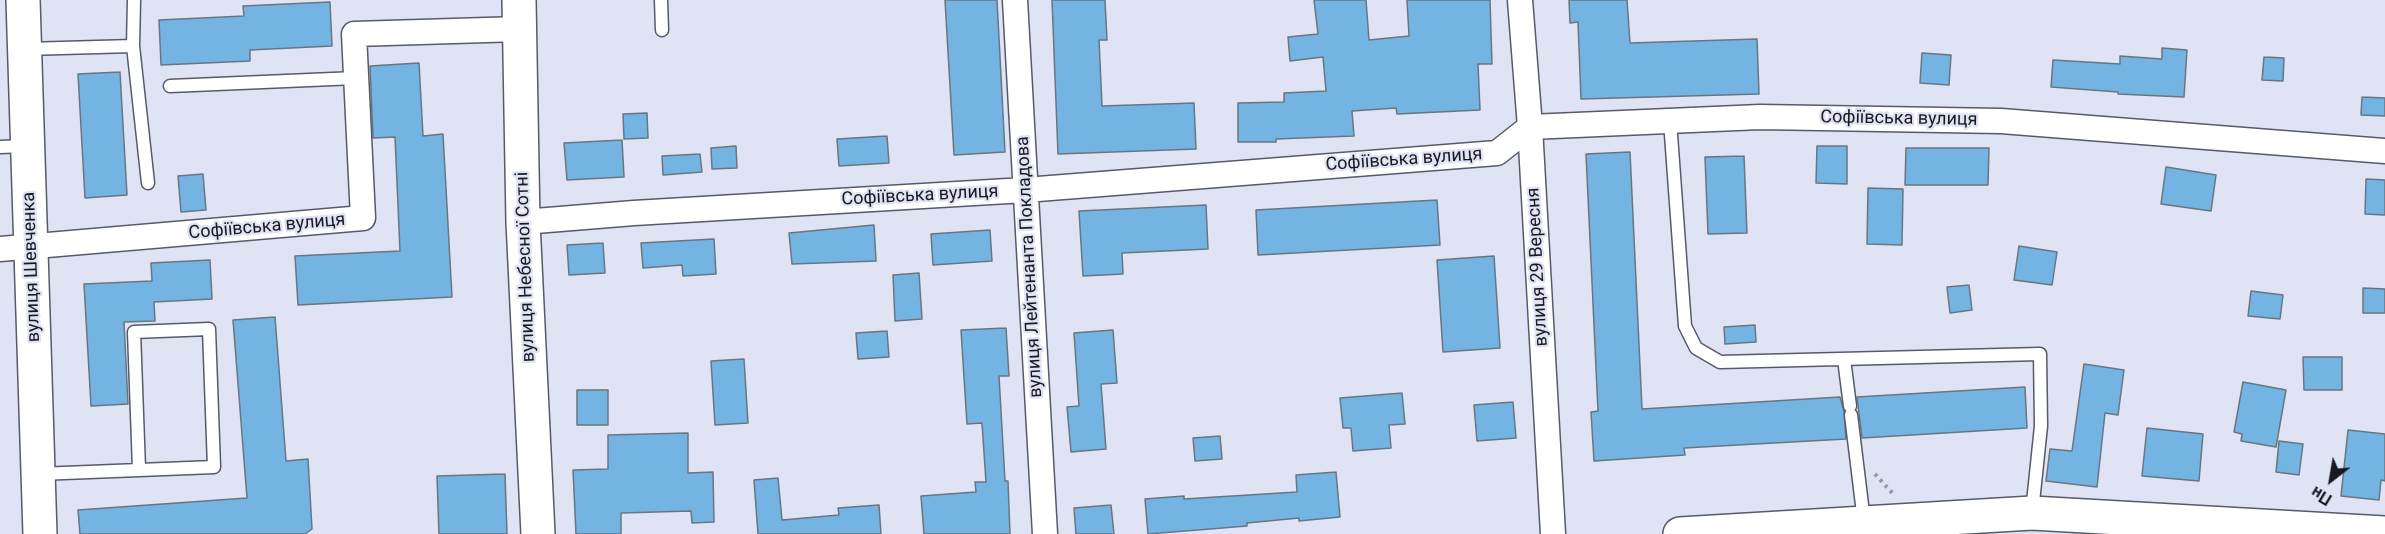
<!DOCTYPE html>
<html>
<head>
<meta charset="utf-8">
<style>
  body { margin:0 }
  #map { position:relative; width:2385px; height:534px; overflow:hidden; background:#dfe3f4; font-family:Roboto,sans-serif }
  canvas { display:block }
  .north { position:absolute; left:2301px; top:450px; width:60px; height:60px; -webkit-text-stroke:4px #dfe3f4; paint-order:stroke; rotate:211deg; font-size:16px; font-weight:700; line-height:24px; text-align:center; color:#181a20 }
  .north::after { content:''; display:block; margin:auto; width:21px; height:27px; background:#181a20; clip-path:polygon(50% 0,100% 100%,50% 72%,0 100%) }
</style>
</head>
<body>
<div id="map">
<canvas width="2385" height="534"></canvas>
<div class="north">Пн</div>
</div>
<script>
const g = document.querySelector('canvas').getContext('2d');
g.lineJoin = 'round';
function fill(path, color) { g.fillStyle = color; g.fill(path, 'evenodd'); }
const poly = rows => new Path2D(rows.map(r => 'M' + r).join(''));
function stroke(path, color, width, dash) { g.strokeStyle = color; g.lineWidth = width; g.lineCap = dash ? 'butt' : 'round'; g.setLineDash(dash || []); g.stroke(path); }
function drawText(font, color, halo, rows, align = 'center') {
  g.font = font + ' Roboto,sans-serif'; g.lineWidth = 4.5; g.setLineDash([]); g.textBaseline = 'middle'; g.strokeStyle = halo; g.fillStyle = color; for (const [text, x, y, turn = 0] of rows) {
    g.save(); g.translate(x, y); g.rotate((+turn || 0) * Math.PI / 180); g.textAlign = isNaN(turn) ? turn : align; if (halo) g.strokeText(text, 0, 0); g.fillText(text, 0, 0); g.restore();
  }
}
const building = poly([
  [945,0,997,0,1005,152,954,155,945,0],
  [1052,0,1105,0,1107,40,1099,40,1102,106,1194,103,1196,149,1058,154,1052,0],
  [1314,0,1366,0,1369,40,1409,36,1407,0,1490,0,1492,64,1478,64,1480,110,1397,114,1396,108,1352,111,1354,136,1276,139,1276,142,1238,142,1238,103,1284,102,1284,93,1326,91,1323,57,1290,61,1288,37,1318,34,1314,0],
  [1569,0,1627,0,1630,43,1757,39,1759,94,1581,99,1578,22,1570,23,1569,0],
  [330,2,332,46,250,50,250,61,161,65,159,20,244,16,243,6,330,2],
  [2162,48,2187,50,2184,97,2118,94,2118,92,2051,87,2053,60,2120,64,2120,56,2162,59,2162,48],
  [1922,53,1951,55,1949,85,1920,83,1922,53],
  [2264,57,2284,58,2283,81,2262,80,2264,57],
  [419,63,423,136,443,134,452,297,298,305,295,256,400,251,395,137,373,138,370,66,419,63],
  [120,72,127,195,85,198,78,74,120,72],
  [2362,97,2385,98,2385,116,2361,115,2362,97],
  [647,113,648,138,624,139,623,114,647,113],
  [887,136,889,163,839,166,837,139,887,136],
  [622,140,624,177,567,180,564,143,622,140],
  [736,146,737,168,712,169,711,148,736,146],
  [1817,146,1847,146,1847,184,1816,183,1817,146],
  [1906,148,1989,148,1988,185,1905,185,1906,148],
  [1630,152,1642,409,1840,397,1844,411,1846,439,1684,448,1685,455,1594,461,1591,412,1598,411,1586,154,1630,152],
  [700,154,702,172,663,175,662,156,700,154],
  [1744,156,1747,233,1708,234,1705,157,1744,156],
  [2166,167,2216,175,2211,211,2161,204,2166,167],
  [203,174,206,210,181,212,178,176,203,174],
  [2366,179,2385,180,2385,215,2365,214,2366,179],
  [1868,188,1903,189,1902,245,1867,244,1868,188],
  [1437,200,1440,245,1258,255,1256,210,1437,200],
  [1206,205,1208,249,1122,253,1123,274,1083,276,1079,211,1206,205],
  [874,225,876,261,792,264,789,233,874,225],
  [990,230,992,261,933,265,931,234,990,230],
  [714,239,716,274,683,276,682,265,643,268,641,243,714,239],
  [603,243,605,273,569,275,567,245,603,243],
  [2019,246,2057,252,2052,285,2014,280,2019,246],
  [1494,256,1500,348,1443,352,1437,260,1494,256],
  [210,260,212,299,154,302,155,321,124,322,128,404,91,406,84,284,152,281,151,263,210,260],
  [919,273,922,319,895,321,893,275,919,273],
  [1969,285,1972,310,1950,313,1947,287,1969,285],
  [2363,288,2385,289,2385,313,2363,313,2363,288],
  [2251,291,2283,295,2280,319,2248,316,2251,291],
  [275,317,286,461,308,459,312,529,305,534,80,534,78,510,247,498,233,320,275,317],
  [1755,325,1756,342,1725,344,1724,327,1755,325],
  [1006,328,1009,376,999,376,1005,481,1008,481,1010,534,924,534,921,496,976,492,975,482,986,482,982,423,967,424,961,330,1006,328],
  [1113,330,1117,383,1101,384,1106,449,1071,452,1067,407,1079,406,1074,333,1113,330],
  [887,331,889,357,858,359,856,333,887,331],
  [2303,357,2342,357,2342,390,2304,390,2303,357],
  [744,359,748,423,715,425,711,361,744,359],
  [2084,364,2124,370,2118,415,2105,413,2097,487,2046,481,2050,449,2072,451,2084,364],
  [2243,382,2286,390,2276,447,2241,441,2242,434,2234,432,2243,382],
  [2025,387,2027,428,1862,438,1857,397,2025,387],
  [577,390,608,390,608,425,577,425,577,390],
  [1402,393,1405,424,1389,425,1391,448,1353,451,1351,428,1343,428,1340,398,1402,393],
  [1513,402,1516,438,1477,441,1474,405,1513,402],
  [2147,428,2203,434,2199,481,2142,476,2147,428],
  [2348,430,2385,434,2385,481,2381,480,2379,500,2341,496,2348,430],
  [688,433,688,473,713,472,714,522,692,523,691,511,621,513,621,534,576,534,573,470,608,469,608,435,688,433],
  [1220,436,1222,459,1195,461,1193,438,1220,436],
  [2279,441,2303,444,2299,475,2276,472,2279,441],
  [1336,472,1340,517,1299,521,1299,518,1247,523,1247,526,1148,534,1145,499,1184,496,1184,499,1297,492,1296,475,1336,472],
  [505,474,507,534,439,534,437,476,505,474],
  [778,478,782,520,839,515,838,508,879,505,881,534,758,534,754,480,778,478],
  [1111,505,1114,534,1076,534,1074,508,1111,505]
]);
fill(building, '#74b4e3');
stroke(building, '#687681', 1.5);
const lane = poly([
  [661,0,662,30],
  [133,46,148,183],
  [26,49,133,46,134,0],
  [170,86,356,78],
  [1670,121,1685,326,1696,348,1720,362,2040,354,2041,426,2032,512],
  [0,147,26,146],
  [1844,359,1850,406],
  [1851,415,1864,521],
  [39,474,214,467,209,329,134,332,139,469]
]);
const street = poly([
  [1015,0,1045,534],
  [1520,0,1530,127,1553,534],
  [523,222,634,213,1025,190,1497,153,1530,127,1760,117,2001,121,2385,151],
  [0,249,363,218,354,34,520,29]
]);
const secondary = poly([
  [23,0,40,534],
  [519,0,523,222,538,534],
  [1680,534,2032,513,2385,533]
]);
stroke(lane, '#565a69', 15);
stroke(street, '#565a69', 27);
stroke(secondary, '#565a69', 36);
stroke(poly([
  [1875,474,1894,495]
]), '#9497a4', 4, [3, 4.5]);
stroke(lane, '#fff', 12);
stroke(street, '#fff', 24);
stroke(secondary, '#fff', 33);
drawText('18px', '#181a20', '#dfe3f4', [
  ["Софіївська вулиця",1899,119,1],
  ["Софіївська вулиця",1404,160,-4],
  ["Софіївська вулиця",920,196,-3],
  ["Софіївська вулиця",267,227,-5],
  ["вулиця Шевченка",32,267,-92],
  ["вулиця Небесної Сотні",526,267,-92],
  ["вулиця Лейтенанта Покладова",1030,267,-93],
  ["вулиця 29 Вересня",1538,267,-93]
]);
</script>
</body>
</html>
